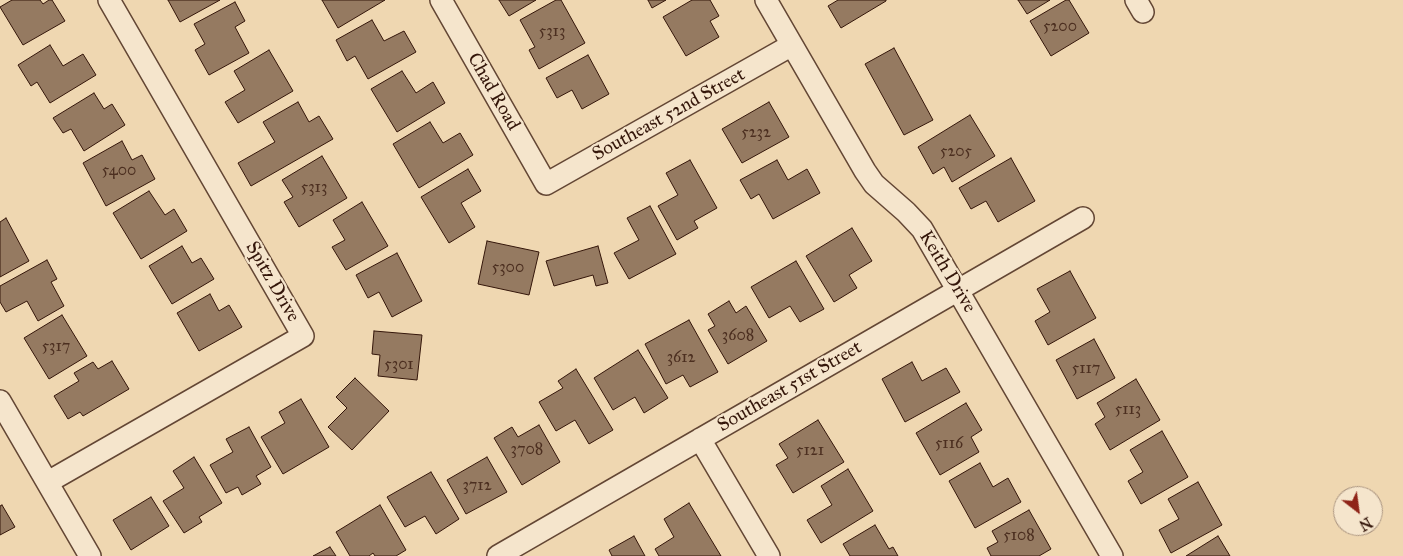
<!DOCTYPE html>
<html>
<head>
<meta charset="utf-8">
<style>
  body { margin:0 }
  #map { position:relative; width:1403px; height:556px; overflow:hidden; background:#efd7b1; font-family:"IM FELL Great Primer",serif }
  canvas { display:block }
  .north { position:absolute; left:1333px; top:486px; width:50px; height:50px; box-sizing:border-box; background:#f5e5cc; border:1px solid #a8927e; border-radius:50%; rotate:150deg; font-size:14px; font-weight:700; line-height:20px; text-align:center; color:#34160a }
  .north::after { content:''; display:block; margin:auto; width:18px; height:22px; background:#8f2418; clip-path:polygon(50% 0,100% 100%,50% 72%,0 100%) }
</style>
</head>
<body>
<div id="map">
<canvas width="1403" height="556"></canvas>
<div class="north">N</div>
</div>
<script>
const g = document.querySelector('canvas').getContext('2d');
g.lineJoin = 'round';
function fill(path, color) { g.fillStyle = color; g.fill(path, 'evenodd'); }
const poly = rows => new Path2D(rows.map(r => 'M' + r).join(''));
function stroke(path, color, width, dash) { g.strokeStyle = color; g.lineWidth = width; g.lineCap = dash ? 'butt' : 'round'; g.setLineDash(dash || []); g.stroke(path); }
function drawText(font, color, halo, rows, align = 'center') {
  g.font = font + ' "IM FELL Great Primer",serif'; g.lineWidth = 4.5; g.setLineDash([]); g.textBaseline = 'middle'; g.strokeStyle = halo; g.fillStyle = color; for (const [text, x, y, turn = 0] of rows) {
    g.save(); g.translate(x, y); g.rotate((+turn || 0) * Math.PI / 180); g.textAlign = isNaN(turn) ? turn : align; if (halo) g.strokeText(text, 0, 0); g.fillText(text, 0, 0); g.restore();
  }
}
const building = poly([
  [12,0,40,0,43,4,49,0,52,0,65,21,23,45,0,7,12,0],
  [168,0,220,0,180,22,168,0],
  [322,0,385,0,338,28,322,0],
  [499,0,536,0,509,16,499,0],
  [556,0,561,0,585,43,539,69,529,50,535,47,520,20,556,0],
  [648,0,666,0,652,8,648,0],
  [692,0,710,0,719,16,710,21,719,37,686,56,663,17,692,0],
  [838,0,886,0,886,1,841,28,828,6,838,0],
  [1018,0,1050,0,1027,14,1018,0],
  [1066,0,1069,0,1089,33,1051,56,1030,21,1066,0],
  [235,2,245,21,235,27,249,53,209,75,195,50,205,44,194,24,235,2],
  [372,20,384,41,404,31,416,52,368,79,355,56,347,61,336,40,372,20],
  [50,45,63,66,83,54,96,75,50,103,37,82,31,86,18,65,50,45],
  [894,48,933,120,904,135,865,64,894,48],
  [269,50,293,91,238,123,225,102,245,90,234,71,269,50],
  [588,55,609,94,582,109,572,90,557,98,546,78,588,55],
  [402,71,416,93,433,82,445,103,397,132,371,89,402,71],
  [94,93,104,109,112,104,125,125,84,151,71,129,63,133,53,118,94,93],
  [298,102,309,122,319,116,333,139,251,186,238,163,275,142,263,122,298,102],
  [769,102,789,137,742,163,722,129,769,102],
  [970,115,995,156,952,182,944,167,933,174,918,147,970,115],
  [430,122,443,143,460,133,473,155,419,188,393,144,430,122],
  [122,141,132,160,142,155,155,179,106,206,83,163,122,141],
  [322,156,347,198,299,227,284,202,293,197,282,180,322,156],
  [1011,158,1035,201,998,222,986,201,971,209,959,188,1011,158],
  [690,160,717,208,694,221,698,228,677,240,658,206,678,195,666,173,690,160],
  [777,160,788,180,807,169,820,193,773,219,759,194,751,199,740,180,777,160],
  [468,169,481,191,461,203,475,227,449,243,421,197,468,169],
  [149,191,165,215,174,209,187,231,141,259,113,213,149,191],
  [362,202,388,246,346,270,332,247,345,240,333,220,362,202],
  [650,206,676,254,629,279,614,253,639,240,627,218,650,206],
  [6,218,29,261,0,277,0,222,6,218],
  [852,228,872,261,849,275,857,288,834,302,806,256,852,228],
  [487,241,539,252,529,295,478,284,487,241],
  [182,246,192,263,201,258,214,279,172,304,149,266,182,246],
  [598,246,608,283,596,286,593,275,554,286,546,261,598,246],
  [397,253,422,301,392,317,379,292,368,298,356,275,397,253],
  [47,260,57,279,51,282,64,306,38,321,27,301,6,312,0,302,0,286,47,260],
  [796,261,824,309,800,322,790,306,769,318,751,287,796,261],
  [1070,271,1096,318,1048,345,1035,321,1050,312,1037,289,1070,271],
  [210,294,219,311,229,305,242,327,199,351,177,313,210,294],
  [729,301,736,313,746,306,767,341,728,364,708,330,715,326,708,314,729,301],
  [62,315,87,356,49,379,24,338,62,315],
  [689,320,718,372,690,387,683,375,666,384,645,344,689,320],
  [374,331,422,335,417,380,378,376,380,355,372,354,374,331],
  [1094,339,1115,378,1077,399,1056,360,1094,339],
  [638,350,668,398,644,413,635,397,613,410,594,378,638,350],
  [112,361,129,389,83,416,80,412,68,419,54,396,79,381,74,373,93,362,98,369,112,361],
  [912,362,922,381,946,368,960,392,905,422,882,379,912,362],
  [576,369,613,430,589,444,575,420,556,431,539,402,563,388,558,381,576,369],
  [355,378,389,411,352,450,328,427,347,408,336,397,355,378],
  [1136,379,1160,420,1110,450,1095,424,1105,417,1097,403,1136,379],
  [301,399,329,447,283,474,261,437,285,423,279,412,301,399],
  [966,403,982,430,971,437,979,452,940,475,916,433,966,403],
  [818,420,844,462,793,493,776,465,788,458,779,444,818,420],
  [539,425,560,462,522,485,494,438,512,427,518,437,539,425],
  [249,427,271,467,256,476,261,484,242,495,238,487,226,493,210,465,233,452,226,439,249,427],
  [1162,431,1188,477,1141,504,1128,481,1143,472,1130,450,1162,431],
  [194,457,222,503,199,517,202,522,184,533,163,501,184,488,173,471,194,457],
  [487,457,507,492,466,514,447,480,487,457],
  [980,463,993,487,1008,478,1021,502,975,528,949,481,980,463],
  [848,469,873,511,821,543,807,520,832,505,821,486,848,469],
  [431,472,459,519,436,534,425,516,405,527,387,497,431,472],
  [1198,482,1222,525,1171,553,1159,530,1179,519,1168,499,1198,482],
  [151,497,169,526,131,550,113,520,151,497],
  [689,503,721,556,659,556,655,549,674,537,664,519,689,503],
  [2,505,15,527,0,535,0,506,2,505],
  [380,505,406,550,396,556,375,556,373,553,369,556,350,556,336,532,380,505],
  [1029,510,1051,549,1039,556,991,556,987,548,998,542,992,531,1029,510],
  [875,525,889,549,893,547,898,556,850,556,843,544,875,525],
  [634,536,645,556,612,556,609,550,634,536],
  [1218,536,1230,556,1186,556,1218,536],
  [330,547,336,556,313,556,330,547]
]);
fill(building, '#957a61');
stroke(building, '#34160a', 1);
const minor = poly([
  [441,0,546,184,792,45],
  [766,0,865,171,874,184,906,212,922,229,1112,556],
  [1136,0,1143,12],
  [0,401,90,556],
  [700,439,769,556],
  [48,482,303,336,109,0],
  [498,556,1083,218]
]);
stroke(minor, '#634634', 24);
stroke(minor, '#f5e5cc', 21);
drawText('16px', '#4c2f20', null, [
  ["5200",1060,27],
  ["5313",552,32],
  ["5232",756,133],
  ["5205",956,152],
  ["5400",119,171],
  ["5313",314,188],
  ["5300",508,268],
  ["3608",738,336],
  ["5317",56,347],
  ["3612",681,358],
  ["5301",399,365],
  ["5117",1086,369],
  ["5113",1128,410],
  ["5116",949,444],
  ["3708",527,450],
  ["5121",810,451],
  ["3712",477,486],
  ["5108",1019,536]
]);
drawText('19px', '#34160a', '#f5e5cc', [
  ["Chad Road",493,92,60],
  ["Southeast 52nd Street",669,115,-29],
  ["Keith Drive",947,272,59],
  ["Spitz Drive",272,282,60],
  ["Southeast 51st Street",790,387,-30]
]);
</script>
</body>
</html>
